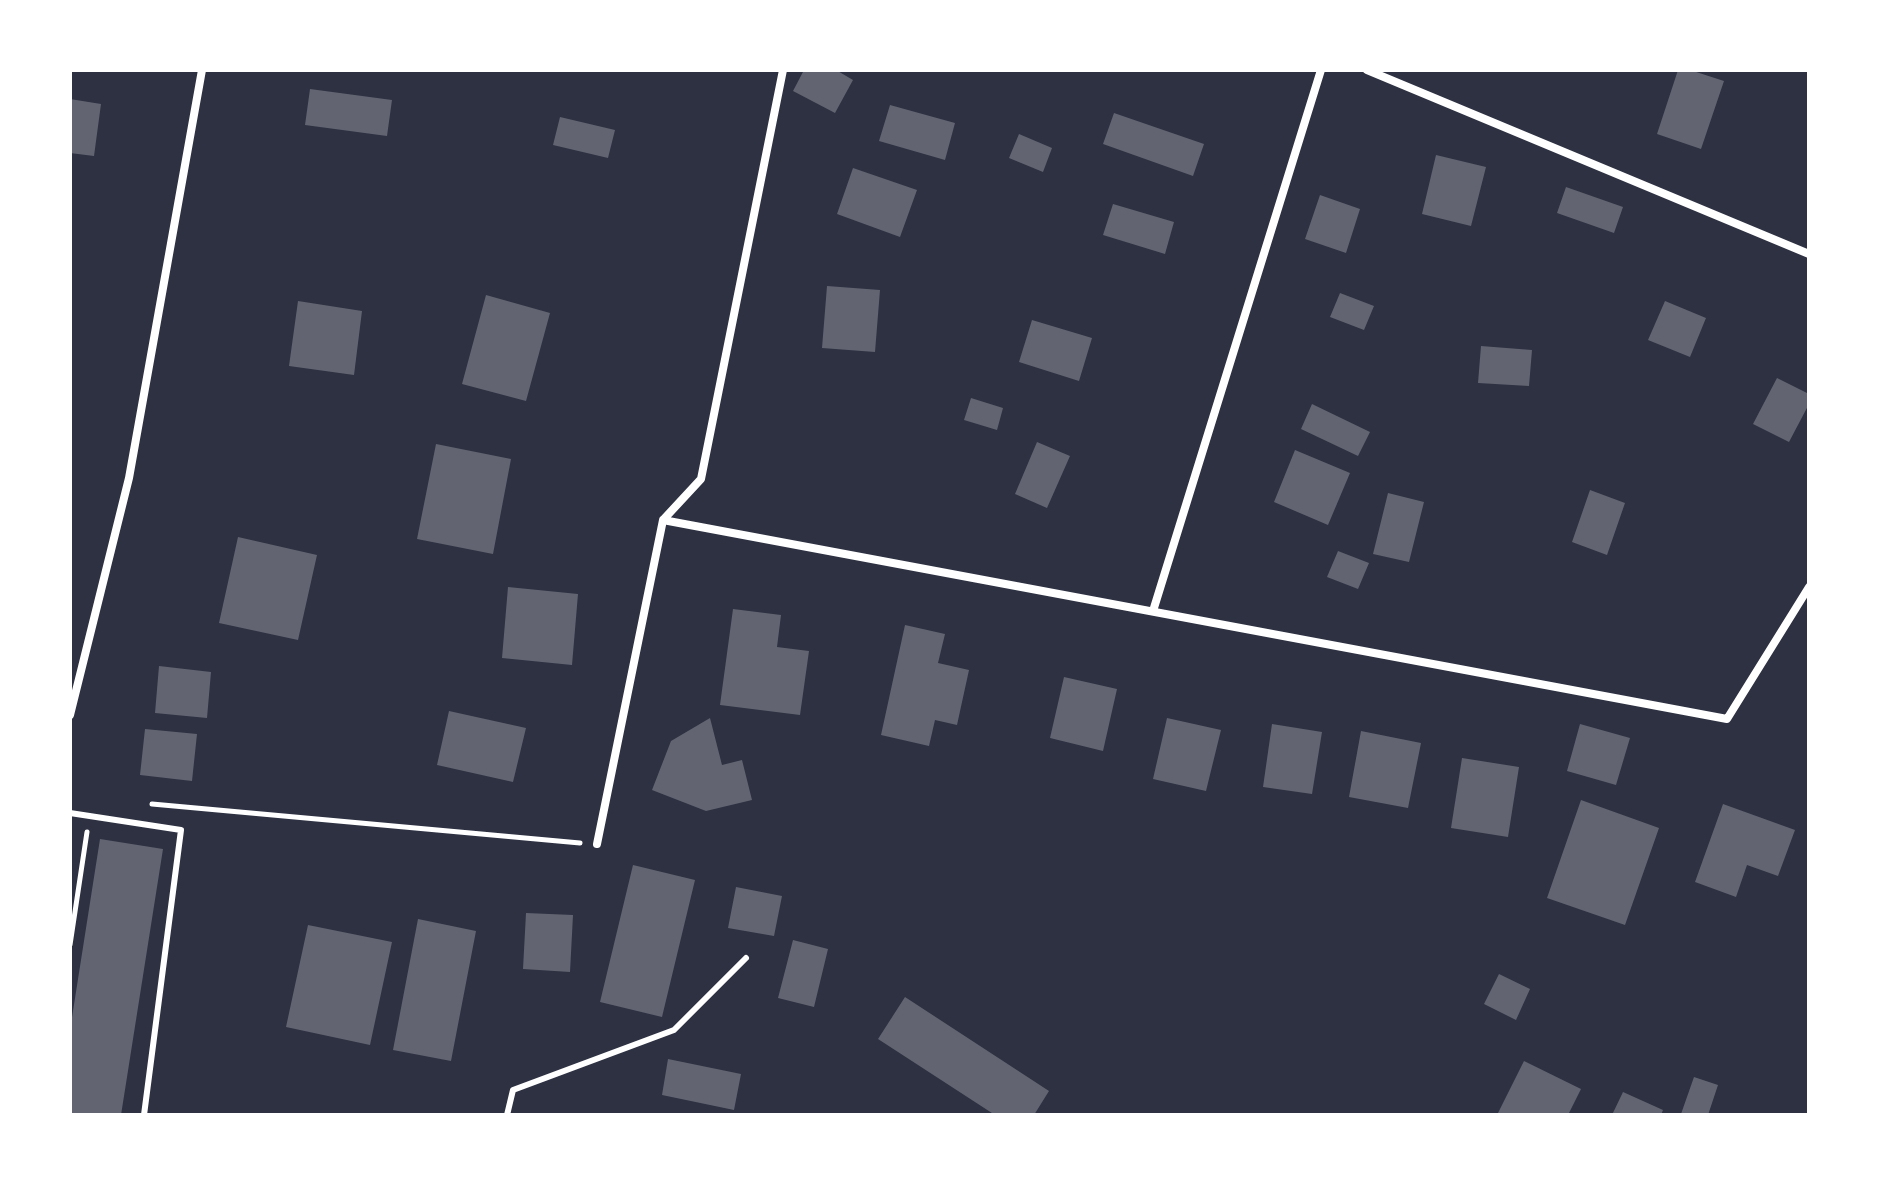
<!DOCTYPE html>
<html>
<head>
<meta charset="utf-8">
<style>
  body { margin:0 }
  #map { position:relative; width:1879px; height:1185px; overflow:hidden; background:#2d3142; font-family:Barlow,sans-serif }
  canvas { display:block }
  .frame { position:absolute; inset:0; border:72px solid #fff; pointer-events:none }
</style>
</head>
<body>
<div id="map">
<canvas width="1879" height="1185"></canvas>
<div class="frame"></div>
</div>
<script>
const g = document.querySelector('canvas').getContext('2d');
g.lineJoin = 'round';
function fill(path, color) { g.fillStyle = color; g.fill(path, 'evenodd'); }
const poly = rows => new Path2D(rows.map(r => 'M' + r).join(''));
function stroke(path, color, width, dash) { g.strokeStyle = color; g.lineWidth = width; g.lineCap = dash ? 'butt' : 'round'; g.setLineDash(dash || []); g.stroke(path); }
fill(poly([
  [804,70,836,70,853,80,835,113,793,91],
  [1678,70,1690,70,1724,81,1701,149,1657,134],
  [310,89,392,100,387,136,305,125],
  [70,99,101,104,94,156,70,153],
  [890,105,955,123,945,160,879,141],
  [1114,113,1204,144,1193,176,1103,144],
  [560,117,615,130,608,158,553,145],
  [1019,134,1052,148,1043,172,1009,158],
  [1436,155,1486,167,1471,226,1422,214],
  [853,168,917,190,900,237,837,214],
  [1566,187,1623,207,1614,233,1557,213],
  [1320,195,1360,209,1346,253,1305,239],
  [1113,204,1174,222,1165,254,1103,235],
  [827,286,880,290,875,352,822,348],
  [1340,293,1374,306,1364,330,1330,317],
  [486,295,550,313,526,401,462,384],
  [298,301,362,311,354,375,289,366],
  [1665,301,1706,318,1690,357,1648,340],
  [1032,320,1092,338,1079,381,1019,362],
  [1481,346,1532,350,1529,386,1478,383],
  [1777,378,1809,394,1809,404,1789,442,1753,424],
  [971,398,1003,408,997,430,964,420],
  [1312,404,1370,432,1358,456,1301,429],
  [1037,442,1070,456,1047,508,1015,494],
  [436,444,511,459,493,554,417,539],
  [1295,450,1350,473,1328,525,1274,502],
  [1590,490,1625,503,1607,555,1572,542],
  [1388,493,1424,502,1409,562,1373,554],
  [238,537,317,555,298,640,219,623],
  [1338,551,1369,563,1358,589,1327,577],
  [508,587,578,594,572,665,502,658],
  [733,609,781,615,777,647,809,651,800,715,720,705],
  [905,625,945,634,938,663,969,670,957,725,935,720,929,746,881,735],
  [159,666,211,672,207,718,155,713],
  [1064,677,1117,689,1103,751,1050,738],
  [449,711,526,728,513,782,437,765],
  [710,718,722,765,742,760,752,800,706,811,652,790,671,741],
  [1167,718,1221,730,1206,791,1153,779],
  [1272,724,1322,732,1312,794,1263,787],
  [1580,724,1630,738,1616,785,1567,771],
  [145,729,197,734,192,781,140,775],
  [1361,731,1421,743,1408,808,1349,797],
  [1462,758,1519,767,1508,837,1451,828],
  [1581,800,1659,828,1625,925,1547,898],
  [1723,804,1795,830,1778,876,1747,865,1736,897,1695,882],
  [100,839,163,849,121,1115,70,1115,70,1030],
  [633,865,695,880,662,1017,600,1002],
  [736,887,782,896,774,936,728,928],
  [526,913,573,915,570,972,523,969],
  [418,919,476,931,451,1061,393,1050],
  [308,925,392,942,370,1045,286,1027],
  [793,940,828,949,814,1007,778,998],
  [1499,974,1530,989,1516,1020,1484,1004],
  [905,997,1049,1091,1034,1115,995,1115,878,1039],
  [668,1059,741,1074,734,1110,662,1095],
  [1524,1061,1581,1089,1568,1115,1503,1115,1498,1113],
  [1694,1077,1718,1085,1708,1115,1681,1114],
  [1623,1092,1663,1110,1661,1115,1612,1115]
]), '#626471');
stroke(poly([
  [152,804,580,843],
  [70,945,87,832]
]), '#fff', 5);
stroke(poly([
  [70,813,181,830,144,1115],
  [507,1115,513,1090,674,1030,746,958]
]), '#fff', 6);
stroke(poly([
  [1367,70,1809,254],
  [663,520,1727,719,1809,587],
  [1153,611,1321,70],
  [70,715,129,478,202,70],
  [597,844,663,520,701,479,783,70]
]), '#fff', 8);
</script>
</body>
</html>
